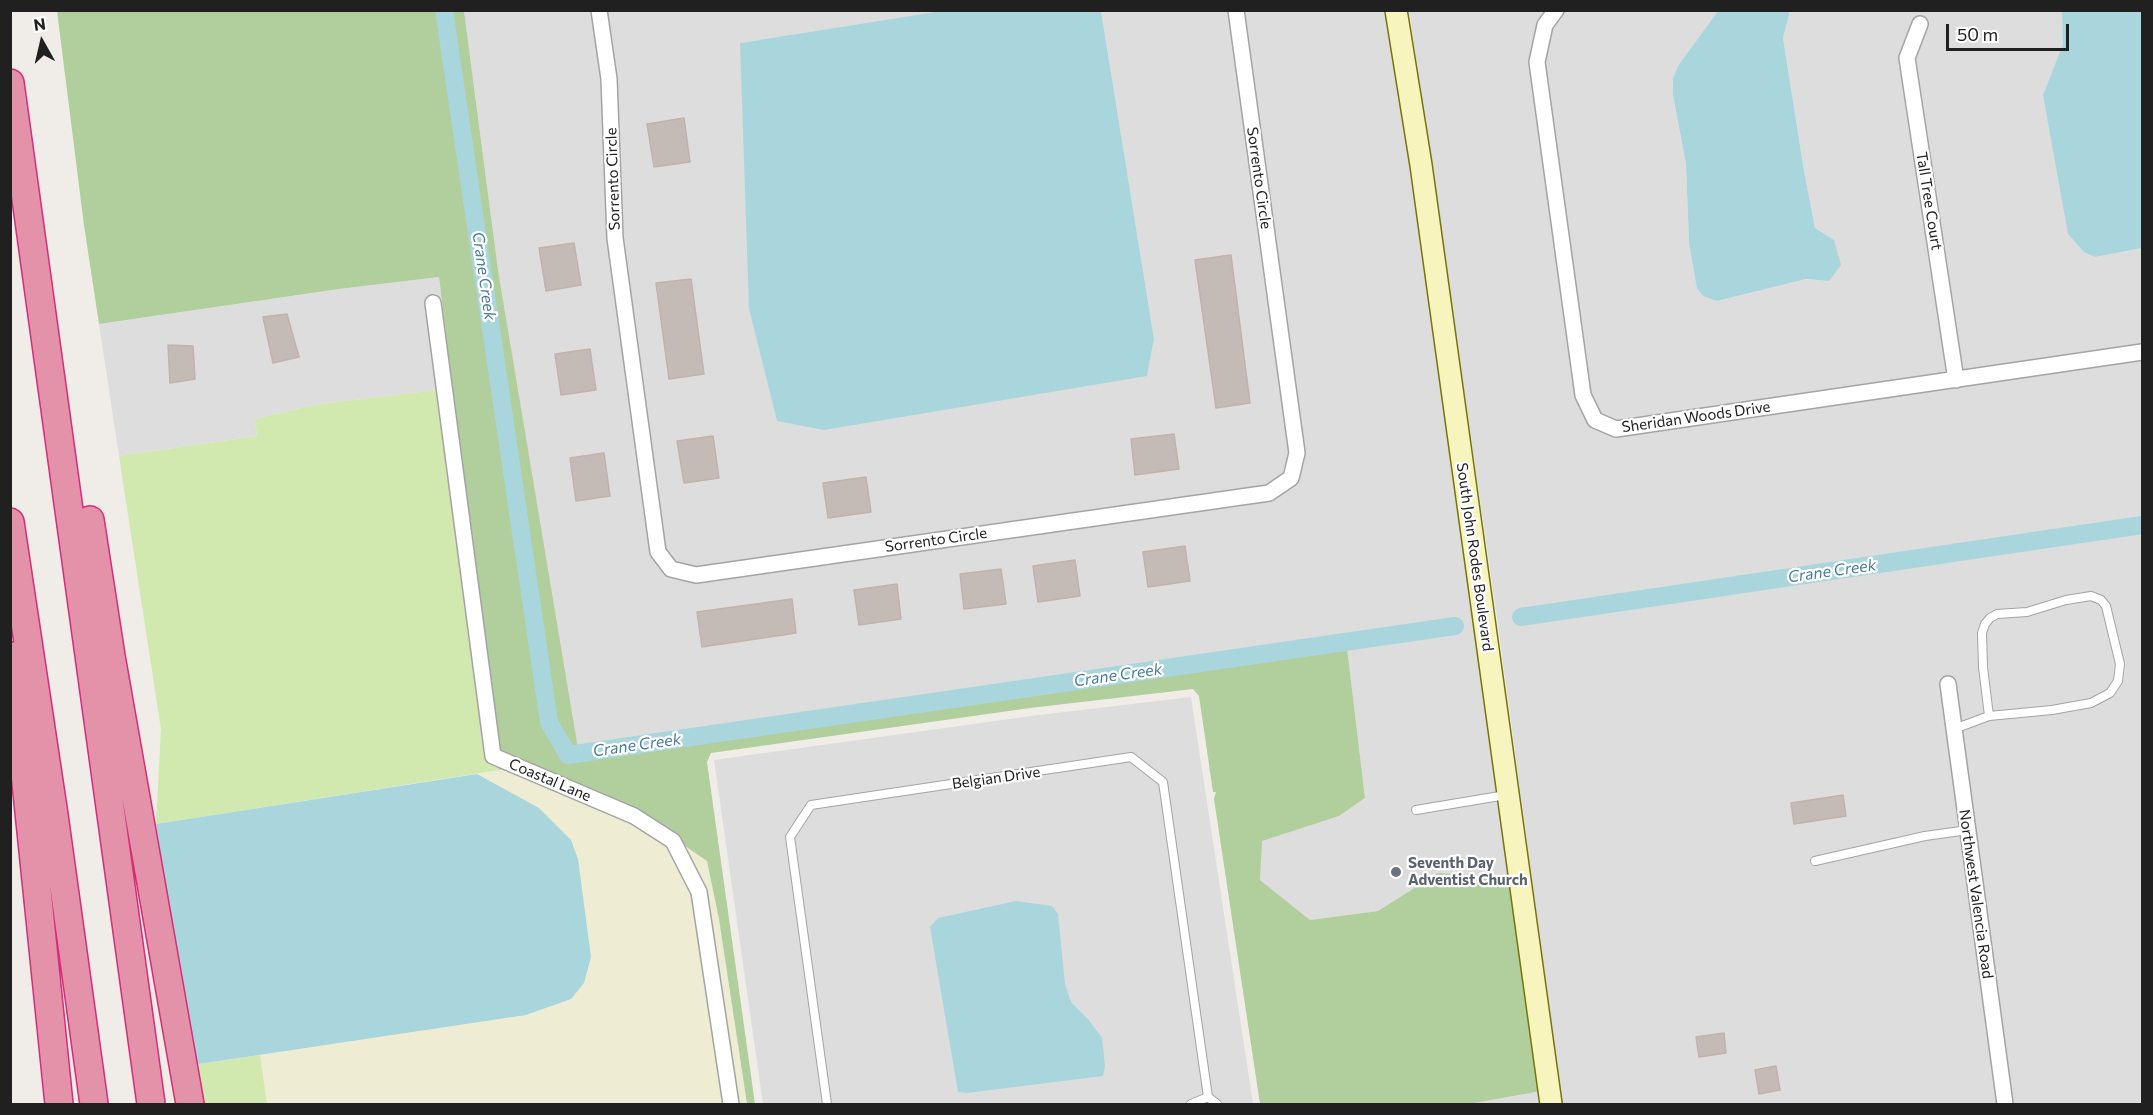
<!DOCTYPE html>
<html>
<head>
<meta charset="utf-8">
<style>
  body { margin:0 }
  #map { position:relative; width:2153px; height:1115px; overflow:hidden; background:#f0ece7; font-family:Commissioner,sans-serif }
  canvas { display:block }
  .frame { position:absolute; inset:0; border:12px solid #202020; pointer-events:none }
  .north { position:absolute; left:12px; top:12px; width:60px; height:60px; -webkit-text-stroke:4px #fff; paint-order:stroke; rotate:352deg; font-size:16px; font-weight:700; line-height:24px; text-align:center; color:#202020 }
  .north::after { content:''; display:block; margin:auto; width:21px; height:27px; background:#202020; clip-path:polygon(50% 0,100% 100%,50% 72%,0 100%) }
  .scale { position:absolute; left:1946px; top:24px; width:123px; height:27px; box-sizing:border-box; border:3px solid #202020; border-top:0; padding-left:8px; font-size:18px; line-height:21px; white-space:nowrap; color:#202020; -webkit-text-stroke:4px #fff; paint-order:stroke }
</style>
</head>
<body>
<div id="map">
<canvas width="2153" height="1115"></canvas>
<div class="frame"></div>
<div class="north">N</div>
<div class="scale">50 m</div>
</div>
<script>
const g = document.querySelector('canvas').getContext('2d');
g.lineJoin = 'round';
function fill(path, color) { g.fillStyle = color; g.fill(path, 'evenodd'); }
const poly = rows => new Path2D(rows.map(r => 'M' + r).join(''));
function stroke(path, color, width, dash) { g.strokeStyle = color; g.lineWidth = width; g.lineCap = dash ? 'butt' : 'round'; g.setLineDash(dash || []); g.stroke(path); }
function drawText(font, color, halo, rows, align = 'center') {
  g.font = font + ' Commissioner,sans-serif'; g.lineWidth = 4.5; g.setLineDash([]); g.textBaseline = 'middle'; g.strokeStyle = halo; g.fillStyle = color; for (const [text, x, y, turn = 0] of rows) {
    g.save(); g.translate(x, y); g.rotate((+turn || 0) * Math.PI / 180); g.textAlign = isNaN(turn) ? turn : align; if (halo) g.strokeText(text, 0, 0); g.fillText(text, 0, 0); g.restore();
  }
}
fill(poly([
  [464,11,941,11,740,43,745,145,1147,375,1154,339,1101,11,1388,11,1413,166,1511,877,1438,873,1378,911,1310,920,1260,880,1261,841,1339,816,1365,798,1347,648,730,730,579,761,498,270],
  [1409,11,1718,11,1678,67,1673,95,1686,164,1689,243,1717,301,1806,279,1829,281,1834,240,1815,228,1804,171,1783,38,1790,11,2062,11,2063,44,2043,96,2095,257,2142,248,2142,1104,1562,1104,1498,624],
  [439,277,453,388,314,405,255,419,257,436,119,456,99,324,339,289],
  [1191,697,1253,1104,763,1104,714,760,1031,716],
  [1541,1091,1543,1104,1469,1104]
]), '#dedddd');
fill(poly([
  [511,768,634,811,707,861,719,919,747,1104,267,1104,260,1055,526,1015,571,999,539,808,477,774]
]), '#eeedd3');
fill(poly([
  [453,388,499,770,156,824,161,729,119,456,257,436,255,419,314,405],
  [260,1055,267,1104,199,1104,192,1065]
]), '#d1e8af');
fill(poly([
  [57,11,464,11,498,270,580,761,730,730,1347,648,1365,798,1339,816,1262,841,1260,880,1310,920,1378,911,1438,873,1511,877,1541,1091,1469,1104,1260,1104,1214,799,1216,792,1213,792,1199,696,1193,689,1030,708,711,753,707,762,755,1104,747,1104,719,919,707,861,634,811,511,768,499,770,439,277,339,289,99,324,84,225]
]), '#b1ce9d');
fill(poly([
  [941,11,1101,11,1154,339,1147,376,824,430,777,421,749,309,740,43],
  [1718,11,1790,11,1783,38,1804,171,1815,228,1834,240,1841,265,1829,281,1806,279,1717,301,1703,296,1697,288,1689,243,1686,164,1673,95,1673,79,1678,66],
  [2062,11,2142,11,2142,248,2095,257,2084,252,2068,234,2043,95,2063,44],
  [477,774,539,808,571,840,578,859,591,957,584,983,571,999,526,1015,192,1065,156,824],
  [1016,901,1052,906,1058,914,1065,984,1071,1002,1088,1019,1102,1038,1105,1066,1103,1076,967,1093,958,1092,930,927,938,918]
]), '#a9d6dc');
stroke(poly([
  [444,10,549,722,568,755,1455,626],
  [1521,617,2142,525]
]), '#a9d6dc', 18);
const building = poly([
  [684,118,690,162,654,167,647,124,684,118],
  [574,243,581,285,546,291,539,248,574,243],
  [1231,255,1250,403,1216,408,1195,260,1231,255],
  [691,279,704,374,669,379,656,283,691,279],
  [287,314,299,357,273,363,263,317,287,314],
  [168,345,193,346,195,379,170,383,168,345],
  [590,349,596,390,561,395,555,354,590,349],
  [1174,434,1179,469,1135,475,1131,439,1174,434],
  [713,436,719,478,684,483,677,441,713,436],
  [604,453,610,496,576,501,570,458,604,453],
  [866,477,871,512,828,518,823,483,866,477],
  [1185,546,1190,581,1148,587,1143,552,1185,546],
  [1075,560,1080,596,1038,602,1033,566,1075,560],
  [1001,569,1006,604,964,609,960,574,1001,569],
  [897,584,901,619,859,625,854,590,897,584],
  [792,599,796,633,702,647,697,612,792,599],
  [1843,795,1846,816,1794,824,1791,803,1843,795],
  [1724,1033,1726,1053,1699,1057,1696,1037,1724,1033],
  [1776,1066,1780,1090,1759,1094,1755,1070,1776,1066]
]);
fill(building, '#c5bbb6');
stroke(building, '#c2b2aa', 1.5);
const lane = poly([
  [1954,729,1989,716,2052,710,2091,703,2110,693,2118,681,2120,664,2106,606,2101,600,2091,596,2066,600,2027,612,1997,614,1990,618,1985,624,1982,633,1983,667,1989,716],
  [1416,810,1506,795],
  [1815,861,1925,836,1968,830],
  [1208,1097,1217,1104],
  [827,1104,790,837,811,805,1131,757,1163,782,1208,1097,1191,1104]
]);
const street = poly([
  [599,10,609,79,615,238,658,552,671,569,696,575,1269,493,1291,478,1297,453,1236,10],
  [1556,10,1545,25,1537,62,1583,395,1595,420,1616,429,2142,352],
  [1920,24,1907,58,1956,380],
  [433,303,493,756,634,816,673,841,699,892,731,1104],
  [1948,684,2005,1104]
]);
const secondary = poly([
  [1396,10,1421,165,1551,1104]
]);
const highway = poly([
  [10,83,151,1104],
  [90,520,111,656,190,1104],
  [10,522,54,815,94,1104],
  [13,656,59,1104]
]);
stroke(lane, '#a4a4a4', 10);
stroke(street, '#a4a4a4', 18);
stroke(secondary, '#757509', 24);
stroke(highway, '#d52d78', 30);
stroke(lane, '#fff', 8);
stroke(street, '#fff', 15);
stroke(secondary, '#f8f4be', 21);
stroke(highway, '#e492aa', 27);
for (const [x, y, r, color] of [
  [1396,872,6,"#6b7280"]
]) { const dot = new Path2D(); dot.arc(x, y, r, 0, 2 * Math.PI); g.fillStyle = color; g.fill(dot); stroke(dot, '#fff', 2); }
drawText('15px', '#202020', '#fff', [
  ["Sorrento Circle",1259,178,82],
  ["Sorrento Circle",613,179,-92],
  ["Tall Tree Court",1929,201,81],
  ["Sheridan Woods Drive",1696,417,-8],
  ["Sorrento Circle",936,540,-8],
  ["South John Rodes Boulevard",1475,557,82],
  ["Belgian Drive",996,778,-8],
  ["Coastal Lane",550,780,23],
  ["Northwest Valencia Road",1976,894,82]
]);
drawText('bold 15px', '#5b616d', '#fff', [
  ["Seventh Day",1408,863],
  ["Adventist Church",1408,880]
], 'left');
drawText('italic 16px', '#497c9d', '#fff', [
  ["Crane Creek",484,276,82],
  ["Crane Creek",1832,571,-8],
  ["Crane Creek",1118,675,-8],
  ["Crane Creek",637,745,-8]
]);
</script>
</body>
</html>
